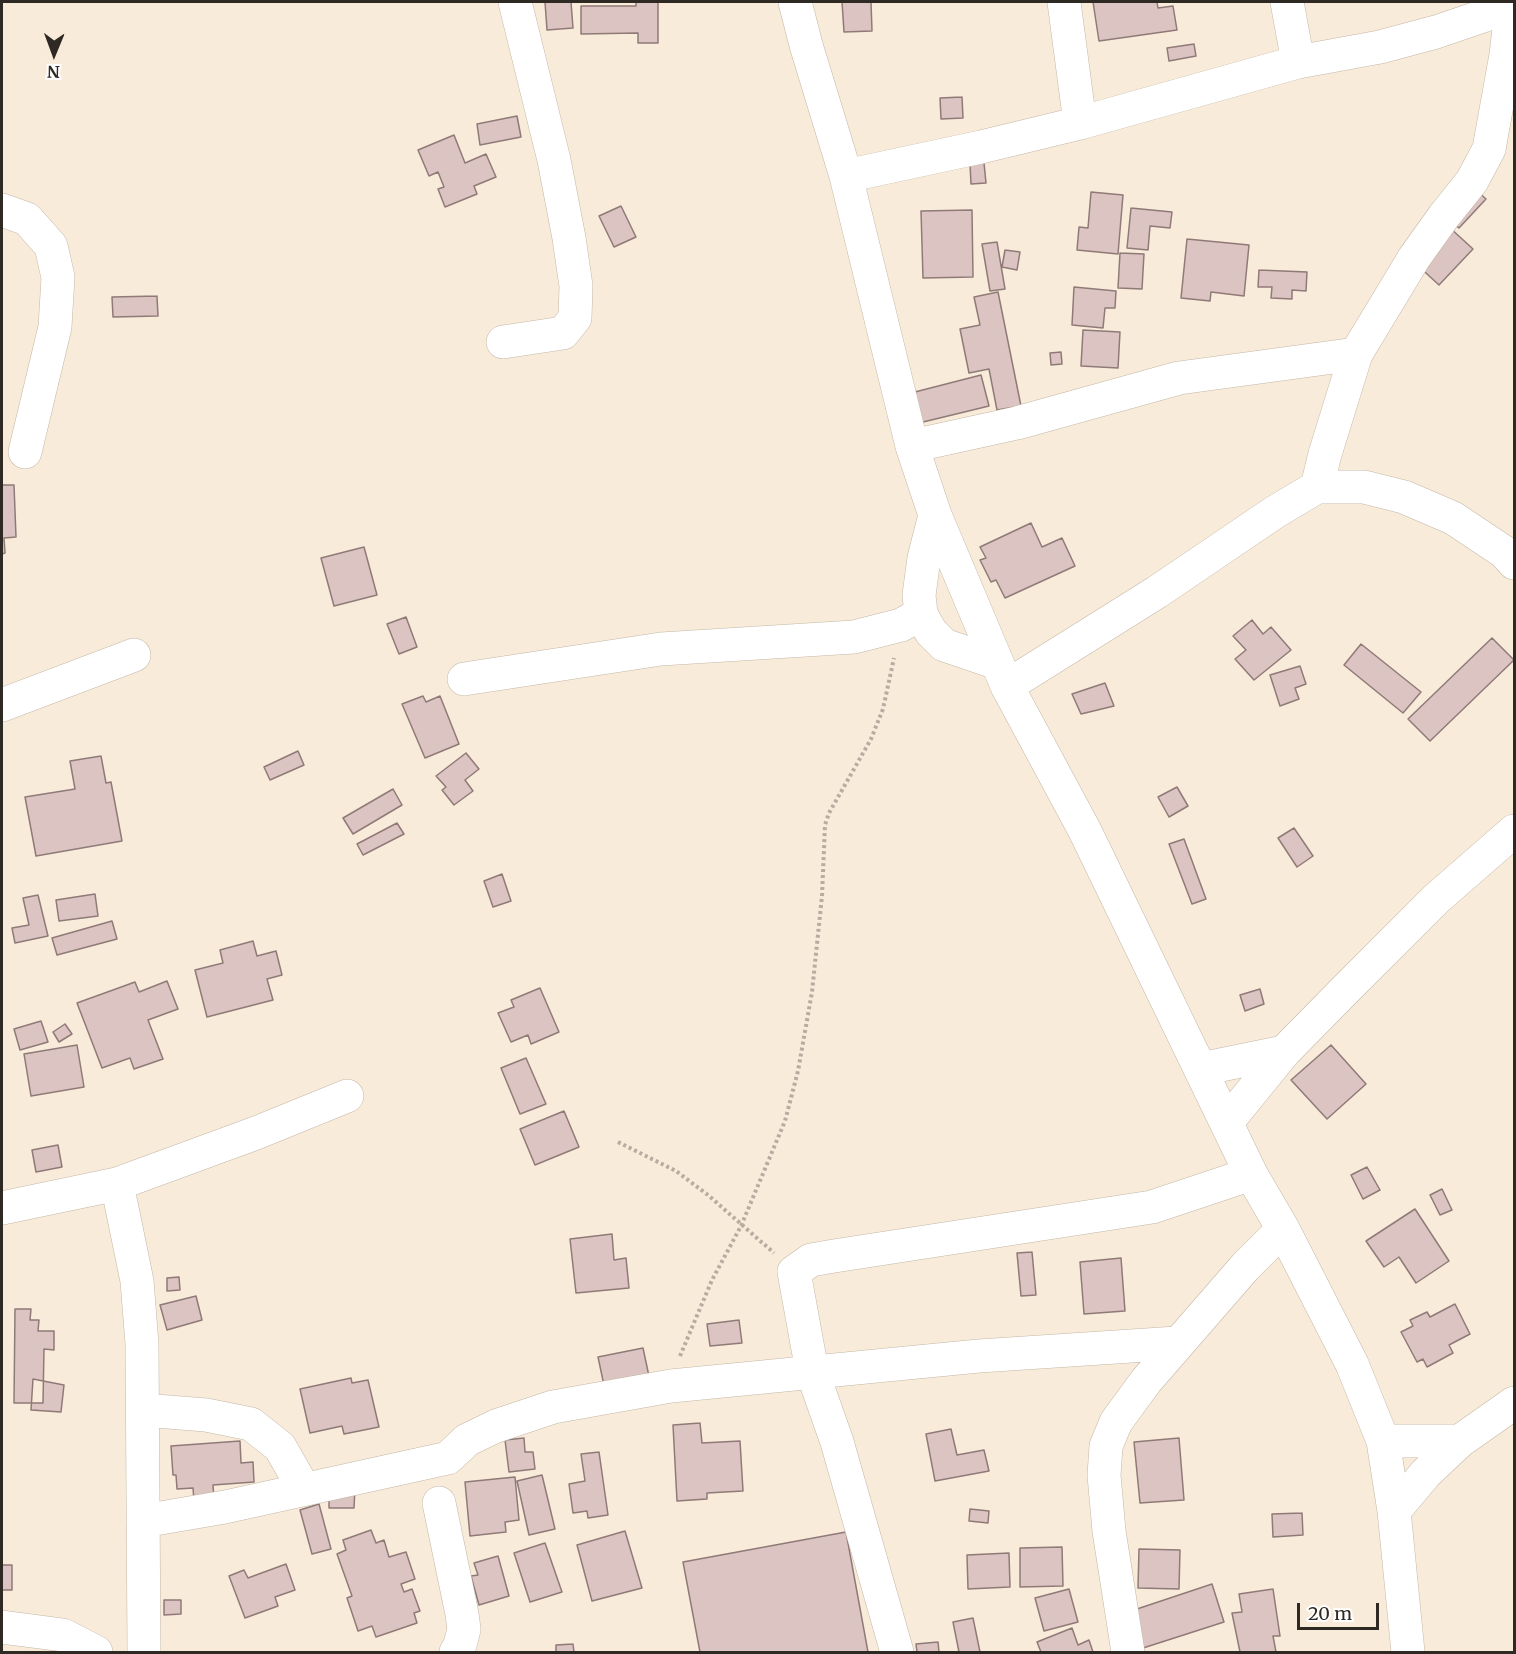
<!DOCTYPE html>
<html>
<head>
<meta charset="utf-8">
<style>
  body { margin:0 }
  #map { position:relative; width:1516px; height:1654px; overflow:hidden; background:#f8ebda; font-family:Merriweather,serif }
  canvas { display:block }
  .frame { position:absolute; inset:0; border:3px solid #2e2923; pointer-events:none }
  .north { position:absolute; left:24px; top:24px; width:60px; height:60px; -webkit-text-stroke:4px #fff; paint-order:stroke; rotate:181deg; font-size:16px; font-weight:700; line-height:24px; text-align:center; color:#2e2923 }
  .north::after { content:''; display:block; margin:auto; width:21px; height:27px; background:#2e2923; clip-path:polygon(50% 0,100% 100%,50% 72%,0 100%) }
  .scale { position:absolute; left:1297px; top:1603px; width:82px; height:27px; box-sizing:border-box; border:3px solid #2e2923; border-top:0; padding-left:8px; font-size:18px; line-height:21px; white-space:nowrap; color:#2e2923; -webkit-text-stroke:4px #fff; paint-order:stroke }
</style>
</head>
<body>
<div id="map">
<canvas width="1516" height="1654"></canvas>
<div class="frame"></div>
<div class="north">N</div>
<div class="scale">20 m</div>
</div>
<script>
const g = document.querySelector('canvas').getContext('2d');
g.lineJoin = 'round';
function fill(path, color) { g.fillStyle = color; g.fill(path, 'evenodd'); }
const poly = rows => new Path2D(rows.map(r => 'M' + r).join(''));
function stroke(path, color, width, dash) { g.strokeStyle = color; g.lineWidth = width; g.lineCap = dash ? 'butt' : 'round'; g.setLineDash(dash || []); g.stroke(path); }
const building = poly([
  [545,2,571,2,573,28,547,30,545,2],
  [636,2,658,2,658,43,638,43,638,33,581,34,581,6,636,6,636,2],
  [842,2,871,2,872,31,844,32,842,2],
  [1093,2,1157,2,1158,8,1173,6,1177,30,1099,41,1093,2],
  [1194,44,1196,56,1169,61,1167,48,1194,44],
  [962,97,963,118,941,119,940,98,962,97],
  [517,116,521,137,480,145,477,124,517,116],
  [454,135,465,163,486,154,496,177,474,186,477,194,445,207,438,189,444,187,438,172,429,176,418,150,454,135],
  [984,163,986,183,971,184,970,164,984,163],
  [1475,189,1486,199,1459,228,1448,218,1475,189],
  [1091,192,1123,195,1118,254,1077,250,1079,227,1088,228,1091,192],
  [621,206,636,237,614,247,599,216,621,206],
  [1131,208,1172,212,1170,228,1150,226,1148,250,1127,248,1131,208],
  [972,210,973,277,923,278,921,211,972,210],
  [1449,227,1473,249,1439,285,1415,263,1449,227],
  [1187,239,1249,245,1244,296,1211,292,1210,301,1181,298,1187,239],
  [997,242,1005,289,990,291,982,244,997,242],
  [1005,250,1020,252,1017,270,1002,267,1005,250],
  [1120,253,1144,254,1142,289,1118,288,1120,253],
  [1259,270,1307,272,1306,291,1292,290,1292,299,1271,298,1272,287,1258,287,1259,270],
  [1074,287,1116,291,1115,308,1105,308,1103,328,1072,325,1074,287],
  [998,292,1021,406,997,410,989,369,969,373,960,329,980,325,974,297,998,292],
  [157,296,158,316,113,317,112,297,157,296],
  [1083,330,1120,332,1118,368,1081,366,1083,330],
  [1061,352,1062,364,1051,365,1050,353,1061,352],
  [981,375,989,406,919,423,911,393,981,375],
  [2,485,14,485,16,537,4,538,5,553,2,554,2,485],
  [1031,523,1042,547,1062,538,1075,566,1005,598,996,580,991,582,980,560,986,558,980,547,1031,523],
  [364,547,377,595,334,606,321,558,364,547],
  [406,617,417,647,399,654,387,624,406,617],
  [1252,620,1263,634,1271,627,1291,650,1254,680,1235,659,1246,650,1233,636,1252,620],
  [1492,638,1514,660,1430,741,1408,719,1492,638],
  [1361,644,1421,692,1403,713,1344,665,1361,644],
  [1300,666,1306,684,1295,688,1299,699,1280,706,1270,675,1300,666],
  [1105,683,1114,706,1081,714,1072,694,1105,683],
  [423,696,426,702,440,696,459,744,425,758,402,704,423,696],
  [298,751,304,765,270,780,264,767,298,751],
  [466,753,479,769,465,780,473,791,454,805,442,790,446,787,436,776,466,753],
  [101,756,106,783,111,782,122,841,36,856,25,797,75,789,70,761,101,756],
  [1177,787,1188,806,1169,817,1158,797,1177,787],
  [393,789,402,805,353,834,343,818,393,789],
  [397,823,404,834,363,855,357,844,397,823],
  [1294,828,1313,856,1297,867,1278,838,1294,828],
  [1184,839,1206,899,1192,904,1169,844,1184,839],
  [502,874,511,901,493,907,484,881,502,874],
  [95,894,98,916,59,921,56,900,95,894],
  [38,895,48,936,15,943,12,928,29,925,23,898,38,895],
  [112,921,117,939,57,955,52,938,112,921],
  [253,941,257,956,276,951,282,975,267,979,273,1000,207,1017,195,970,223,963,220,950,253,941],
  [167,981,178,1009,148,1020,163,1059,134,1069,130,1058,102,1068,77,1003,135,982,139,992,167,981],
  [540,988,559,1032,531,1044,528,1035,511,1042,498,1013,514,1007,511,1000,540,988],
  [1260,989,1264,1004,1245,1011,1240,995,1260,989],
  [41,1021,48,1042,20,1050,14,1029,41,1021],
  [65,1024,72,1034,59,1042,53,1032,65,1024],
  [77,1045,84,1087,31,1096,24,1054,77,1045],
  [1331,1045,1366,1084,1327,1119,1291,1080,1331,1045],
  [526,1058,546,1104,520,1114,501,1068,526,1058],
  [564,1111,579,1147,535,1165,520,1129,564,1111],
  [58,1145,62,1167,36,1172,32,1150,58,1145],
  [1367,1167,1380,1190,1363,1199,1351,1175,1367,1167],
  [1442,1189,1452,1210,1440,1215,1430,1195,1442,1189],
  [1415,1209,1449,1261,1416,1283,1399,1257,1384,1267,1366,1241,1415,1209],
  [612,1234,614,1260,626,1258,629,1288,576,1293,570,1239,612,1234],
  [1032,1252,1036,1295,1021,1296,1017,1253,1032,1252],
  [1121,1258,1125,1311,1084,1314,1080,1262,1121,1258],
  [179,1277,180,1290,167,1291,167,1278,179,1277],
  [196,1296,202,1320,167,1330,160,1305,196,1296],
  [1455,1304,1470,1334,1449,1345,1453,1353,1427,1367,1423,1359,1417,1362,1401,1332,1413,1326,1410,1320,1427,1312,1430,1317,1455,1304],
  [15,1309,31,1309,30,1320,39,1320,38,1331,54,1331,54,1350,44,1349,43,1403,14,1403,15,1309],
  [739,1320,742,1343,710,1346,707,1324,739,1320],
  [643,1348,650,1381,605,1390,598,1357,643,1348],
  [351,1378,352,1383,368,1380,379,1427,344,1434,342,1426,310,1433,300,1389,351,1378],
  [33,1379,64,1385,61,1412,31,1410,33,1379],
  [700,1423,702,1443,740,1441,743,1491,707,1493,707,1499,677,1501,673,1425,700,1423],
  [951,1429,957,1455,984,1450,989,1471,935,1481,926,1434,951,1429],
  [524,1438,525,1452,533,1452,535,1469,509,1472,505,1440,524,1438],
  [1179,1438,1184,1500,1140,1503,1134,1442,1179,1438],
  [240,1441,241,1463,253,1462,254,1482,213,1485,214,1500,194,1501,193,1488,177,1489,176,1475,173,1475,171,1446,240,1441],
  [599,1452,608,1515,588,1518,587,1511,573,1513,569,1484,585,1481,581,1454,599,1452],
  [542,1475,555,1529,529,1535,517,1481,542,1475],
  [515,1477,519,1520,505,1522,506,1532,470,1536,465,1482,515,1477],
  [329,1488,355,1488,354,1508,329,1508,329,1488],
  [319,1504,331,1549,312,1554,300,1510,319,1504],
  [970,1509,989,1511,988,1523,969,1521,970,1509],
  [1302,1513,1303,1535,1273,1537,1272,1514,1302,1513],
  [371,1530,376,1543,384,1540,389,1557,406,1552,415,1579,401,1584,404,1592,412,1589,420,1611,414,1613,417,1623,376,1637,372,1626,358,1631,347,1598,352,1596,337,1554,346,1550,343,1540,371,1530],
  [625,1531,642,1588,592,1601,577,1545,625,1531],
  [846,1532,868,1652,700,1652,683,1562,846,1532],
  [545,1543,562,1592,530,1602,514,1553,545,1543],
  [1062,1547,1063,1586,1020,1587,1020,1548,1062,1547],
  [1139,1549,1180,1550,1179,1589,1138,1588,1139,1549],
  [1009,1553,1010,1587,968,1589,967,1555,1009,1553],
  [498,1556,509,1596,479,1605,471,1576,478,1575,474,1563,498,1556],
  [286,1564,295,1590,275,1597,278,1606,245,1618,229,1576,244,1570,248,1578,286,1564],
  [2,1565,12,1565,12,1590,2,1590,2,1565],
  [1212,1584,1224,1622,1140,1649,1128,1612,1212,1584],
  [1069,1589,1078,1622,1044,1631,1035,1598,1069,1589],
  [1273,1589,1280,1636,1273,1636,1276,1652,1240,1652,1232,1613,1242,1612,1239,1594,1273,1589],
  [164,1600,181,1600,181,1614,164,1615,164,1600],
  [973,1618,980,1652,959,1652,953,1622,973,1618],
  [1072,1628,1078,1645,1089,1640,1093,1652,1041,1652,1037,1642,1072,1628],
  [938,1642,939,1652,917,1652,916,1644,938,1642],
  [573,1644,574,1652,556,1652,556,1645,573,1644]
]);
fill(building, '#dbc4c1');
stroke(building, '#907a78', 1.5);
const minor = poly([
  [795,2,806,45,846,176,912,446,935,515,1007,686,1085,831,1251,1174,1283,1229,1352,1364,1383,1441,1394,1511,1408,1652],
  [1064,2,1080,123],
  [1287,2,1298,62],
  [846,176,981,147,1080,123,1298,62,1380,47,1436,32,1483,16,1508,2],
  [2,210,27,219,51,246,58,277,55,327,25,452],
  [503,342,563,333,575,318,576,286,569,238,554,160,515,2],
  [912,446,1017,423,1179,378,1356,354],
  [1317,487,1325,454,1356,354,1414,258,1444,216,1472,181,1489,149,1506,55,1512,2],
  [935,515,924,558,919,595,921,614,931,632,944,645,997,663],
  [464,679,661,649,854,637,901,625,921,614],
  [1007,686,1157,592,1275,512,1317,487,1364,487,1404,497,1453,518,1504,552,1514,563],
  [2,705,134,655],
  [1201,1069,1284,1052],
  [1227,1122,1284,1052,1346,989,1436,899,1514,831],
  [117,1184,137,1281,142,1344,144,1652],
  [2,1208,117,1184,256,1133,347,1096],
  [143,1410,206,1415,251,1424,280,1447,304,1489],
  [1383,1441,1460,1441],
  [439,1503,462,1614,464,1629,460,1645,456,1652],
  [1394,1511,1426,1473,1460,1441,1514,1403],
  [143,1521,225,1507,448,1458,467,1440,496,1426,553,1407,671,1386,979,1356,1177,1343],
  [2,1627,63,1635,96,1652],
  [897,1652,837,1442,812,1371,794,1272,811,1260,834,1256,1152,1207,1251,1174],
  [1128,1652,1109,1531,1104,1475,1106,1446,1116,1422,1146,1381,1245,1267,1283,1229]
]);
stroke(minor, '#c4b7a6', 34);
stroke(poly([
  [618,1142,676,1171,708,1195,774,1253],
  [680,1356,712,1280,741,1226,785,1121,798,1071,812,992,822,896,825,825,829,813,871,739,883,709,894,658]
]), '#b7ac9f', 4, [3, 3]);
stroke(minor, '#fff', 33);
</script>
</body>
</html>
